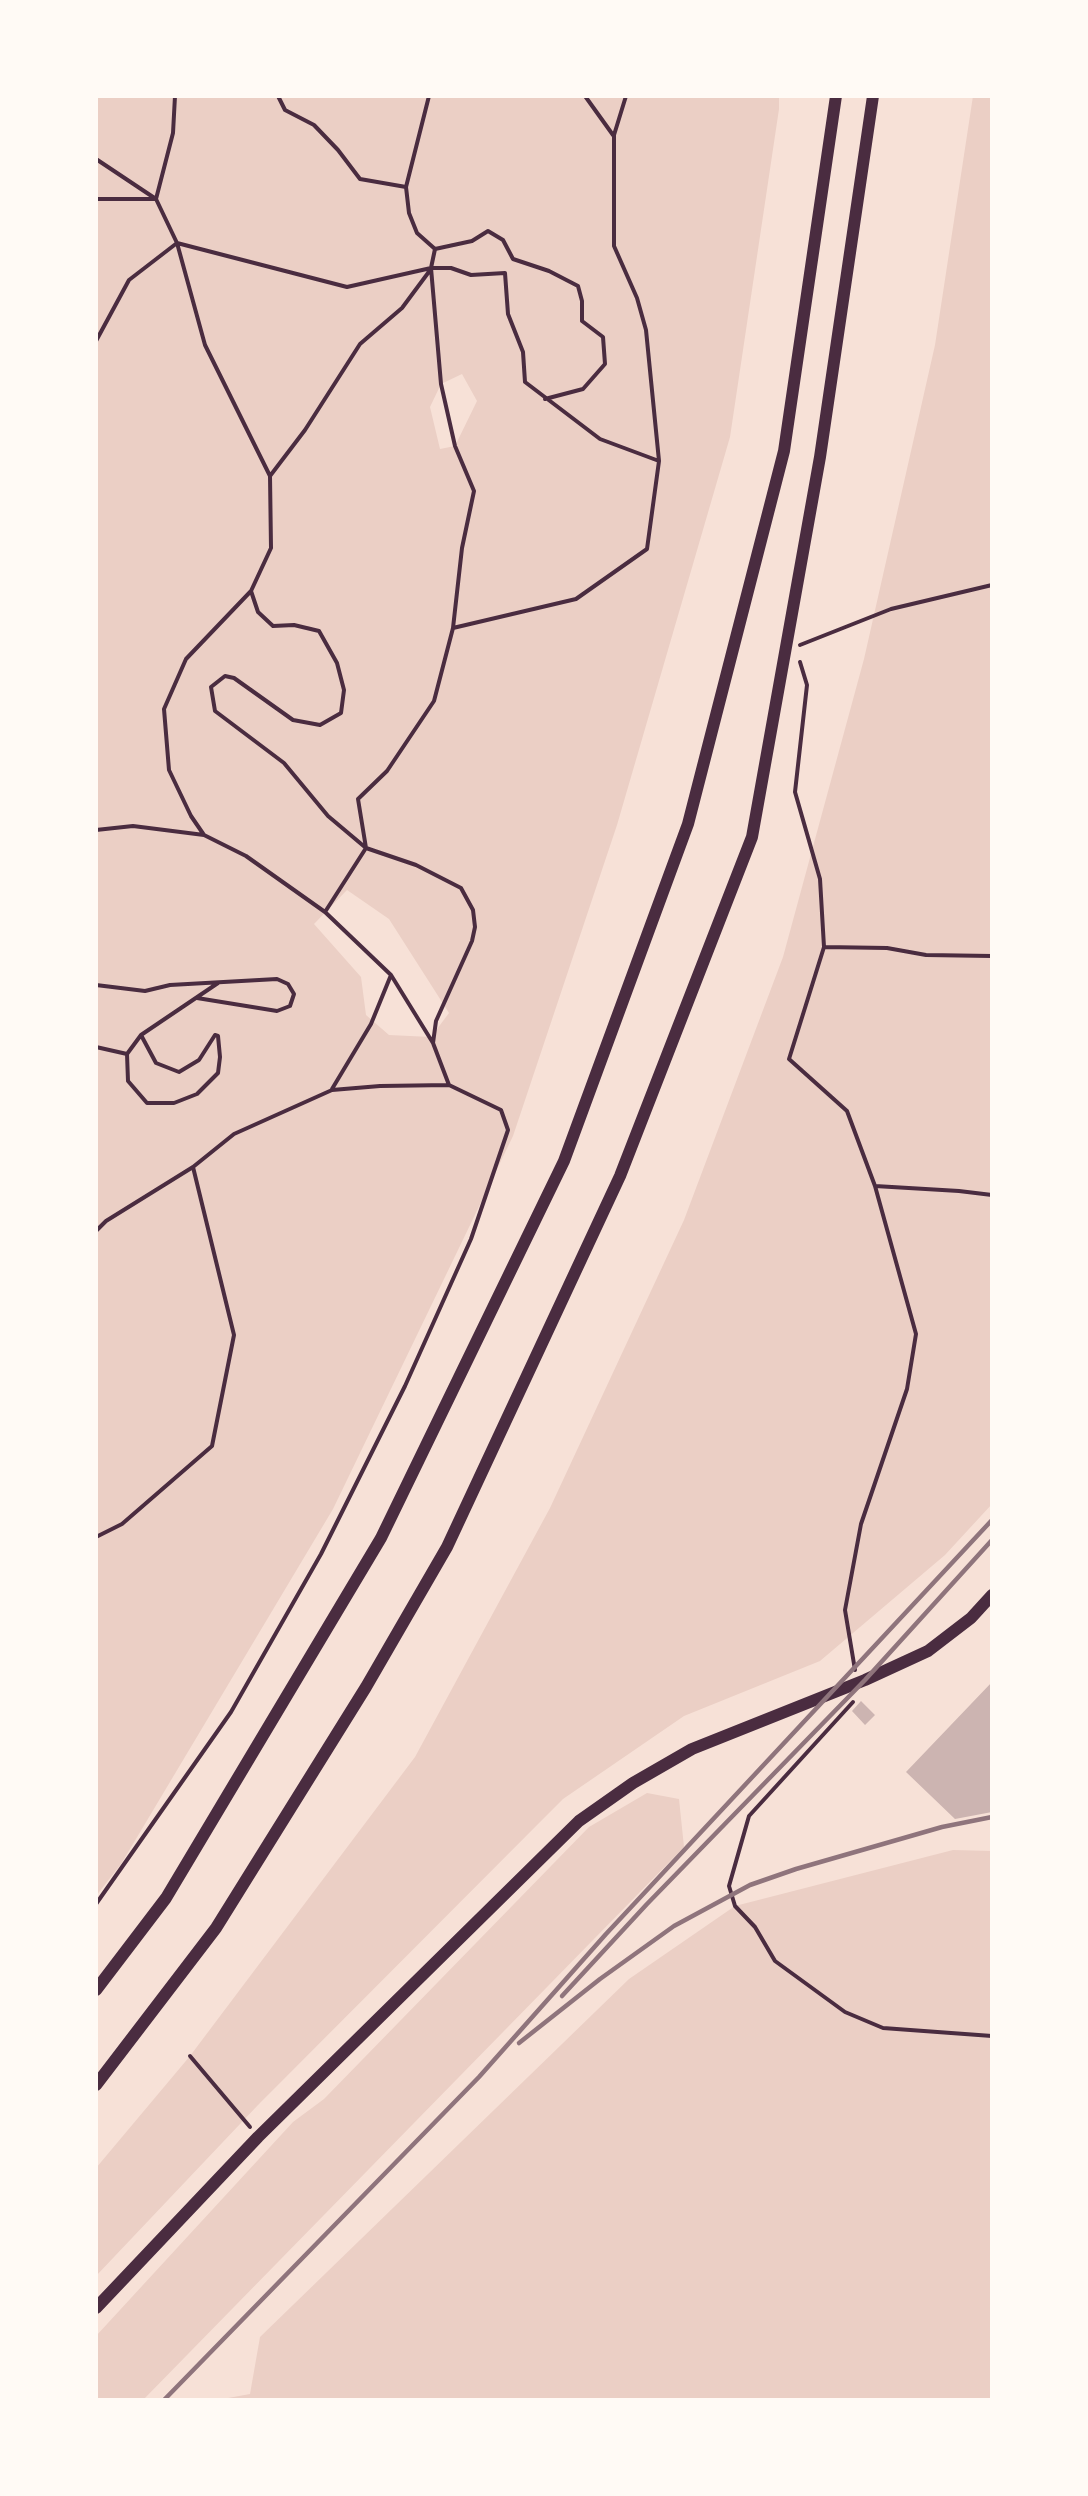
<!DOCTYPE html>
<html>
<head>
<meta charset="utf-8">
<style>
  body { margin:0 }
  #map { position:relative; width:1088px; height:2496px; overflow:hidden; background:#f7e1d7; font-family:"PT Sans",sans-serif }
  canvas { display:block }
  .frame { position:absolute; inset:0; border:98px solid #fffaf5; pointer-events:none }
</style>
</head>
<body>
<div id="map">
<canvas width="1088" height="2496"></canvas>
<div class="frame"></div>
</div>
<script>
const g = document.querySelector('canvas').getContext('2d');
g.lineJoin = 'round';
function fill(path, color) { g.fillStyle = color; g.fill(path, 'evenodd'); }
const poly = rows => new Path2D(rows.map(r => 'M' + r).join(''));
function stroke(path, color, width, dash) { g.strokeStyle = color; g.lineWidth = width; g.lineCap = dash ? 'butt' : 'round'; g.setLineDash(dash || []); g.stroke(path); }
fill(poly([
  [96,96,779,96,779,109,730,437,617,825,513,1136,333,1509,121,1864,96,1896],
  [462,374,477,401,455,446,440,449,430,407,441,384],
  [347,890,389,919,449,1013,431,1037,389,1035,366,1015,361,977,314,924],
  [973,96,992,96,992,1504,945,1555,820,1661,684,1716,563,1799,258,2105,96,2276,96,2168,190,2056,415,1757,550,1508,684,1220,783,957,864,659,935,345],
  [647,1793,679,1799,684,1847,143,2400,96,2400,96,2336,293,2122,324,2099,589,1827],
  [953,1850,992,1851,992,2400,217,2400,250,2394,260,2337,629,1979,735,1906]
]), '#ebcfc5');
fill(poly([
  [992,1682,992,1812,955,1819,906,1772],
  [861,1701,875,1715,865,1725,852,1711]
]), '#ccb4b1');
stroke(poly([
  [278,96,285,110,314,125,338,150,360,179,406,187],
  [585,96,613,135],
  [626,96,614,135,614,246,637,298,646,330,659,461],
  [96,159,156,199,177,243,205,345,270,476,271,548,251,591,186,659,164,709,169,770,191,816,204,835],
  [96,199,156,199,173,133,175,96],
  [435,249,472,241,488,231,503,240,513,259,549,271,578,286,582,301,582,321,603,337,605,364,583,389,545,399],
  [96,341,129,280,177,243,347,287,431,268,451,268,471,275,505,273,508,314,523,352,525,382,600,439,659,461,647,549,576,599,453,628],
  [270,476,305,430,360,344,402,308,431,269],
  [251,591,258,612,273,626,294,625,319,631,337,663,344,690,341,713,320,725,293,720,234,678,225,676,211,687,215,711,284,763,328,816,366,848,416,865,461,888,473,910,475,927,472,941,436,1021,433,1043],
  [800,645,891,609,992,585],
  [800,662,807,685,795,792,820,879,824,947],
  [96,830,133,826,204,835,246,856,325,912,391,975,433,1043,449,1085],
  [325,912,366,848,358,799,387,771,434,701,453,628,462,548,474,491,455,446,441,384,431,268,435,249,417,233,409,213,406,187,429,96],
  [96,985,145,991,170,985,277,979,288,984,294,994,290,1006,277,1011,197,998],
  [96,1047,127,1054,128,1081,147,1103,174,1103,197,1094,218,1073,220,1057,218,1036,215,1035,199,1060,179,1072,156,1063,141,1035],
  [127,1054,141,1035,218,983],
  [332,1089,371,1024,391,975],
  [875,1186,959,1191,992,1195],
  [96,1231,106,1221,193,1167,234,1134,332,1090,380,1086,449,1085,501,1110,508,1130,471,1239,405,1386,321,1554,231,1712,96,1904],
  [96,1537,122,1524,212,1446,234,1335,193,1167],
  [855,1670,845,1610,861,1524,907,1389,916,1334,875,1186,847,1111,789,1059,824,947,887,948,926,955,992,956],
  [853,1702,749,1816,729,1886,735,1906,755,1927,775,1961,845,2012,883,2028,992,2036],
  [190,2056,250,2127]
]), '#4a2c40', 4);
stroke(poly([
  [96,1990,166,1898,381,1538,564,1161,688,824,784,451,836,96],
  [96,2085,216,1928,366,1687,447,1547,620,1176,752,837,820,457,873,96],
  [96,2308,258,2137,579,1821,633,1783,692,1749,865,1680,928,1651,971,1618,992,1595]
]), '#4a2c40', 12);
stroke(poly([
  [562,1996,647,1904,865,1680,992,1540],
  [519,2043,600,1979,674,1926,750,1885,796,1869,942,1827,992,1817],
  [164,2400,479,2077,606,1934,992,1520]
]), '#8f747c', 4.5);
</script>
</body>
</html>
